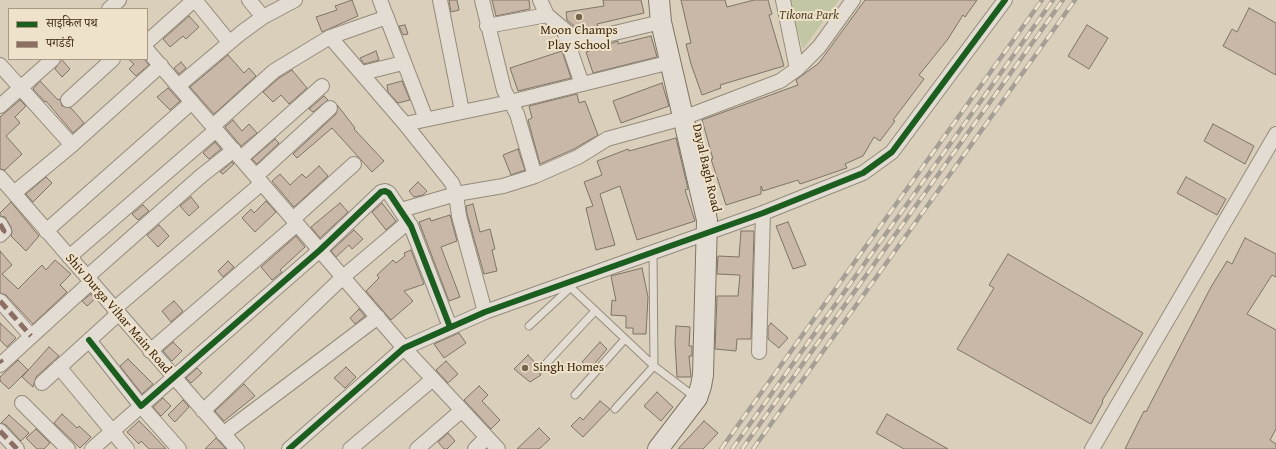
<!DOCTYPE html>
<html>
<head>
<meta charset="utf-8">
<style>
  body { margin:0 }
  #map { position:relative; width:1276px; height:449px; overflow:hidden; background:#dacfba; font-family:"Gentium Book Plus","Noto Serif Devanagari",serif }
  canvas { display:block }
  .legend { position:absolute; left:8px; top:8px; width:140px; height:52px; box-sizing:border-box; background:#efe2ca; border:1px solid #a99881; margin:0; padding:5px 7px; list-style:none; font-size:12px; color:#402a14 }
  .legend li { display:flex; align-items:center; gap:8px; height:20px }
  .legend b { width:20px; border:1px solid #a99881 }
</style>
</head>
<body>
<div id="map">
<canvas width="1276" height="449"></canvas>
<ul class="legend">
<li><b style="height:5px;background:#1b5e20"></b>साइकिल पथ</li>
<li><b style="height:5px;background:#8d6e63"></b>पगडंडी</li>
</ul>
</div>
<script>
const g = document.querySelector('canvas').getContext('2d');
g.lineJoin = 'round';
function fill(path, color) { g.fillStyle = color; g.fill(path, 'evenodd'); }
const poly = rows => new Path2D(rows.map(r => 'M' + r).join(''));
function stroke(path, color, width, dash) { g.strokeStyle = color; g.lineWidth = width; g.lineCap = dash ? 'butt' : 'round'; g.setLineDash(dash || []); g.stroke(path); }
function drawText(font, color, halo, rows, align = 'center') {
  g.font = font + ' "Gentium Book Plus",serif'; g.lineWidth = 4; g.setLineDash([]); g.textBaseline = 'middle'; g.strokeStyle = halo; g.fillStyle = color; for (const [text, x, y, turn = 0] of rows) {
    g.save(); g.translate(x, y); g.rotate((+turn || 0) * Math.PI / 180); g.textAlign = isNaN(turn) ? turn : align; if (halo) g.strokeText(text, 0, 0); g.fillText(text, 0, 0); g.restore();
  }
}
fill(poly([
  [789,0,839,0,803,49]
]), '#c3c6a2');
const building = poly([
  [352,0,358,16,322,32,316,17,337,10,335,6,352,0],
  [449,0,457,0,459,10,451,12,449,0],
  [492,0,529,0,530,9,496,16,492,0],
  [603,0,641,0,644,13,597,24,598,28,595,28,578,29,567,20,566,12,604,6,603,0],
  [681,0,725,0,727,7,754,0,768,0,772,14,769,15,784,66,720,85,721,88,702,95,691,64,686,44,691,43,681,0],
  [865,0,977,0,965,17,963,15,948,39,919,75,924,79,893,120,895,121,880,141,874,137,863,156,845,164,847,168,800,184,798,180,763,191,761,186,761,194,726,205,711,159,713,159,702,120,798,85,796,80,819,63,865,0],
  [1249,8,1276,23,1276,75,1223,46,1232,29,1237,32,1249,8],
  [189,16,199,27,186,39,183,36,170,47,163,39,189,16],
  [405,25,408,34,403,35,399,26,405,25],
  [1087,25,1108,38,1089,69,1068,56,1087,25],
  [651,36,657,57,593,73,586,52,618,41,618,44,651,36],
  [376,51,379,60,364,64,360,58,376,51],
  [562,51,571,78,518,91,510,68,562,51],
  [228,55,244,73,249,68,256,76,214,114,190,87,228,55],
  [61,59,70,69,62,77,55,69,61,59],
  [128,59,144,59,149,65,136,76,129,69,134,64,128,59],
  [181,62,186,68,179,74,174,68,181,62],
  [292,70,307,88,289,104,281,95,273,102,263,92,279,78,292,70],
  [40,81,58,100,60,99,62,106,71,108,84,123,73,133,46,101,45,102,33,89,40,81],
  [402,81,410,100,398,103,388,92,387,85,402,81],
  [662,83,669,106,621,123,613,101,662,83],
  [168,88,180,101,170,110,157,97,168,88],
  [577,94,579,103,585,101,598,135,574,149,540,164,528,120,532,118,529,106,577,94],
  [324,96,328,100,313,112,309,109,324,96],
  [20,100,26,106,15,117,20,123,6,136,22,154,5,170,0,169,0,117,20,100],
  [338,106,355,128,354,129,384,161,372,172,332,128,297,158,293,154,336,114,338,106],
  [233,120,242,131,249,124,257,133,241,146,225,127,233,120],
  [1213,124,1254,146,1245,164,1204,141,1213,124],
  [676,138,688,189,685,190,695,221,637,240,620,186,600,194,615,245,596,250,586,208,593,206,584,182,602,175,597,161,628,149,629,151,676,138],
  [275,139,279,143,257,164,252,159,275,139],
  [215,142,221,149,209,159,203,153,215,142],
  [518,149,525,170,511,175,503,155,518,149],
  [232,162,234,164,223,174,220,172,232,162],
  [319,166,328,176,294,207,272,181,280,174,290,185,302,174,306,178,319,166],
  [46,177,52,183,33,202,26,194,46,177],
  [1186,177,1226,199,1217,215,1177,193,1186,177],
  [418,182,427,191,423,195,414,197,409,191,418,182],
  [191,197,199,207,189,216,180,206,191,197],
  [266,201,276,212,255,232,242,218,251,209,254,213,266,201],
  [11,202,39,236,26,251,11,236,12,232,11,227,5,217,0,216,0,213,11,202],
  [340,203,348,212,320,238,311,227,340,203],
  [382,203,396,221,386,230,372,212,382,203],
  [473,204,480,232,490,229,495,249,492,250,497,271,484,274,467,214,466,206,473,204],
  [143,205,149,211,138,220,132,214,143,205],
  [450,215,457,241,441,247,460,297,449,301,419,222,430,218,431,221,450,215],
  [788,222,806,265,793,269,776,226,788,222],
  [159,225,169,236,158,247,147,235,159,225],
  [354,230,363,239,352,249,349,245,336,257,331,251,354,230],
  [741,231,754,231,751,339,737,339,736,351,715,349,717,296,738,296,740,275,717,274,718,256,739,257,741,231],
  [296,236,305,247,280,270,282,272,272,280,261,267,296,236],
  [1245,238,1276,254,1276,277,1272,275,1247,314,1276,330,1276,429,1270,440,1276,444,1276,449,1125,449,1144,411,1146,412,1211,287,1227,261,1232,264,1245,238],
  [411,250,424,284,404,291,413,301,391,320,366,291,379,278,377,275,393,260,396,263,405,256,404,253,411,250],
  [0,251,12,265,2,274,18,289,42,265,46,270,55,260,71,274,60,285,67,292,33,324,6,295,0,293,0,251],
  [1008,254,1143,333,1102,401,1103,402,1091,424,957,349,994,288,989,285,1008,254],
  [228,261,234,267,223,277,218,271,228,261],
  [642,268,648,297,646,334,633,334,633,328,626,328,626,316,611,315,612,300,616,301,611,276,642,268],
  [91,294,95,299,87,306,82,301,91,294],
  [174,301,183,311,171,322,162,311,174,301],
  [359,309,365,316,355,324,350,318,359,309],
  [0,323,16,338,7,347,0,340,0,323],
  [771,323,788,338,779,348,768,339,768,327,771,323],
  [676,326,690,327,689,346,692,346,692,356,689,356,691,377,677,377,675,342,676,326],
  [459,333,466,343,444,358,434,344,459,333],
  [173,342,182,351,172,361,163,351,173,342],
  [600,342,607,349,590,369,582,362,600,342],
  [49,347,59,356,36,377,33,387,22,377,49,347],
  [528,355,537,365,534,367,541,375,530,382,514,369,528,355],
  [128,359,153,384,142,394,120,366,128,359],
  [18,360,28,370,9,389,0,381,0,377,18,360],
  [446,361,458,374,448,383,436,370,446,361],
  [346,367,356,377,345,388,334,378,346,367],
  [197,368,202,373,191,383,186,378,197,368],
  [244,384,255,396,224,421,215,411,244,384],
  [479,386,488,395,482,401,500,420,491,429,464,400,479,386],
  [657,392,673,407,661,421,644,406,657,392],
  [163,398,171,406,161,416,153,407,163,398],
  [183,400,189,407,175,422,168,415,183,400],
  [600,401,610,409,583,437,571,426,580,417,583,420,600,401],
  [62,414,77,428,79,426,91,437,80,448,54,423,62,414],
  [887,414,948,449,904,449,876,433,887,414],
  [9,415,29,433,21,441,6,425,1,423,9,415],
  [139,421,150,432,166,449,149,449,141,441,139,444,127,432,139,421],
  [704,421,718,433,703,449,678,449,704,421],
  [539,428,550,439,539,449,517,449,539,428],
  [36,429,50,443,44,449,37,449,26,438,36,429],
  [448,433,455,441,447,449,444,449,438,442,448,433],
  [216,438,226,449,205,449,216,438]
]);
fill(building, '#c9b8a7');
stroke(building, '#7e7466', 1);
const lane = poly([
  [566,283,654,366,696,398],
  [529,326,570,288],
  [541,369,595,311],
  [575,395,625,339],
  [615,409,654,366,653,252]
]);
const street = poly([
  [195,0,229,42],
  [249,0,263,17],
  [380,0,426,119],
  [440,0,462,111],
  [482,0,504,90,517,114,535,176],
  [540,0,547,15,572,36,577,38,602,36,661,22],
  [783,0,797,69],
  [109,9,119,0],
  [487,26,547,15],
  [563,29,582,84],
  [330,37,405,124,452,183,456,194,459,216,485,312],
  [147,42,194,0],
  [147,50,404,348,498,449],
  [0,65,72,145],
  [362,73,403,63],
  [178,86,241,33,263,17,295,0],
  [68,100,113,59],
  [0,106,53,59],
  [405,124,510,102,671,62],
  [213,126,274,71,330,37,387,17],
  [241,158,322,86],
  [256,176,330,108],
  [0,177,237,449],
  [14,193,72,145,161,65],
  [401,210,456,194,503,186,535,176,578,157,607,139,683,118,780,81,797,69,819,47,853,0],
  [293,219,354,164],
  [0,224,4,231,0,235],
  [46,231,192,102],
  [69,257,216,130],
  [87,277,201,176,234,150],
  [0,301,31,336],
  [114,309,262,183],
  [89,340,141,406,320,250,381,192,385,191,389,193,411,226,450,327],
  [150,351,297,224],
  [759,352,763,213],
  [0,365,91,282],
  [59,367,127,449],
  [42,383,118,314],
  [22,403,68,449],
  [203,411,343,277,408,222],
  [0,431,17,449],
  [223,434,378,317],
  [92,449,141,406,179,449],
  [289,449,404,348,485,312,763,213,863,173,892,152,1005,0],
  [350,449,433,379],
  [417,449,462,410],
  [475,449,487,437],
  [1092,449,1276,134]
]);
const secondary = poly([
  [658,449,697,398,701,386,703,375,707,220,661,22,659,0]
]);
stroke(lane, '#948b7c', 9);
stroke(street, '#948b7c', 16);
stroke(secondary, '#7e7466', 22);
stroke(lane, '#e2dcd2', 7);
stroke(street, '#e2dcd2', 14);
stroke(secondary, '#e2dcd2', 20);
const rail = poly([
  [721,449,1042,0],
  [732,449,1053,0],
  [742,449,1063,0],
  [753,449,1075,0]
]);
stroke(rail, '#a59f95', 4.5);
stroke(rail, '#efe2ca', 3, [9]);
stroke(poly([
  [0,224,4,231,0,235],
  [0,301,31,336],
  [0,360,2,363],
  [0,431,17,449]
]), '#8d6e63', 5, [10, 5]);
stroke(poly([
  [89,340,141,406,320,250,381,192,385,191,389,193,411,226,450,327],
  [289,449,404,348,485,312,763,213,863,173,892,152,1005,0]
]), '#1b5e20', 6);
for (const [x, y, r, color] of [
  [579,17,4,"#76644e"],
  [525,368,4,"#76644e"]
]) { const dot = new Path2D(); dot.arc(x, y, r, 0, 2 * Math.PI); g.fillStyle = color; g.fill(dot); stroke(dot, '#efe2ca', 1.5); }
drawText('italic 13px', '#56482c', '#efe2ca', [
  ["Tikona Park",809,16]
]);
drawText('13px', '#402a14', '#efe2ca', [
  ["Moon Champs",579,31],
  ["Play School",579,46],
  ["Singh Homes",533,368,"left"]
]);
drawText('13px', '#402a14', '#efe2ca', [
  ["Dayal Bagh Road",706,168,77],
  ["Shiv Durga Vihar Main Road",118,314,49]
]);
</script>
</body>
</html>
